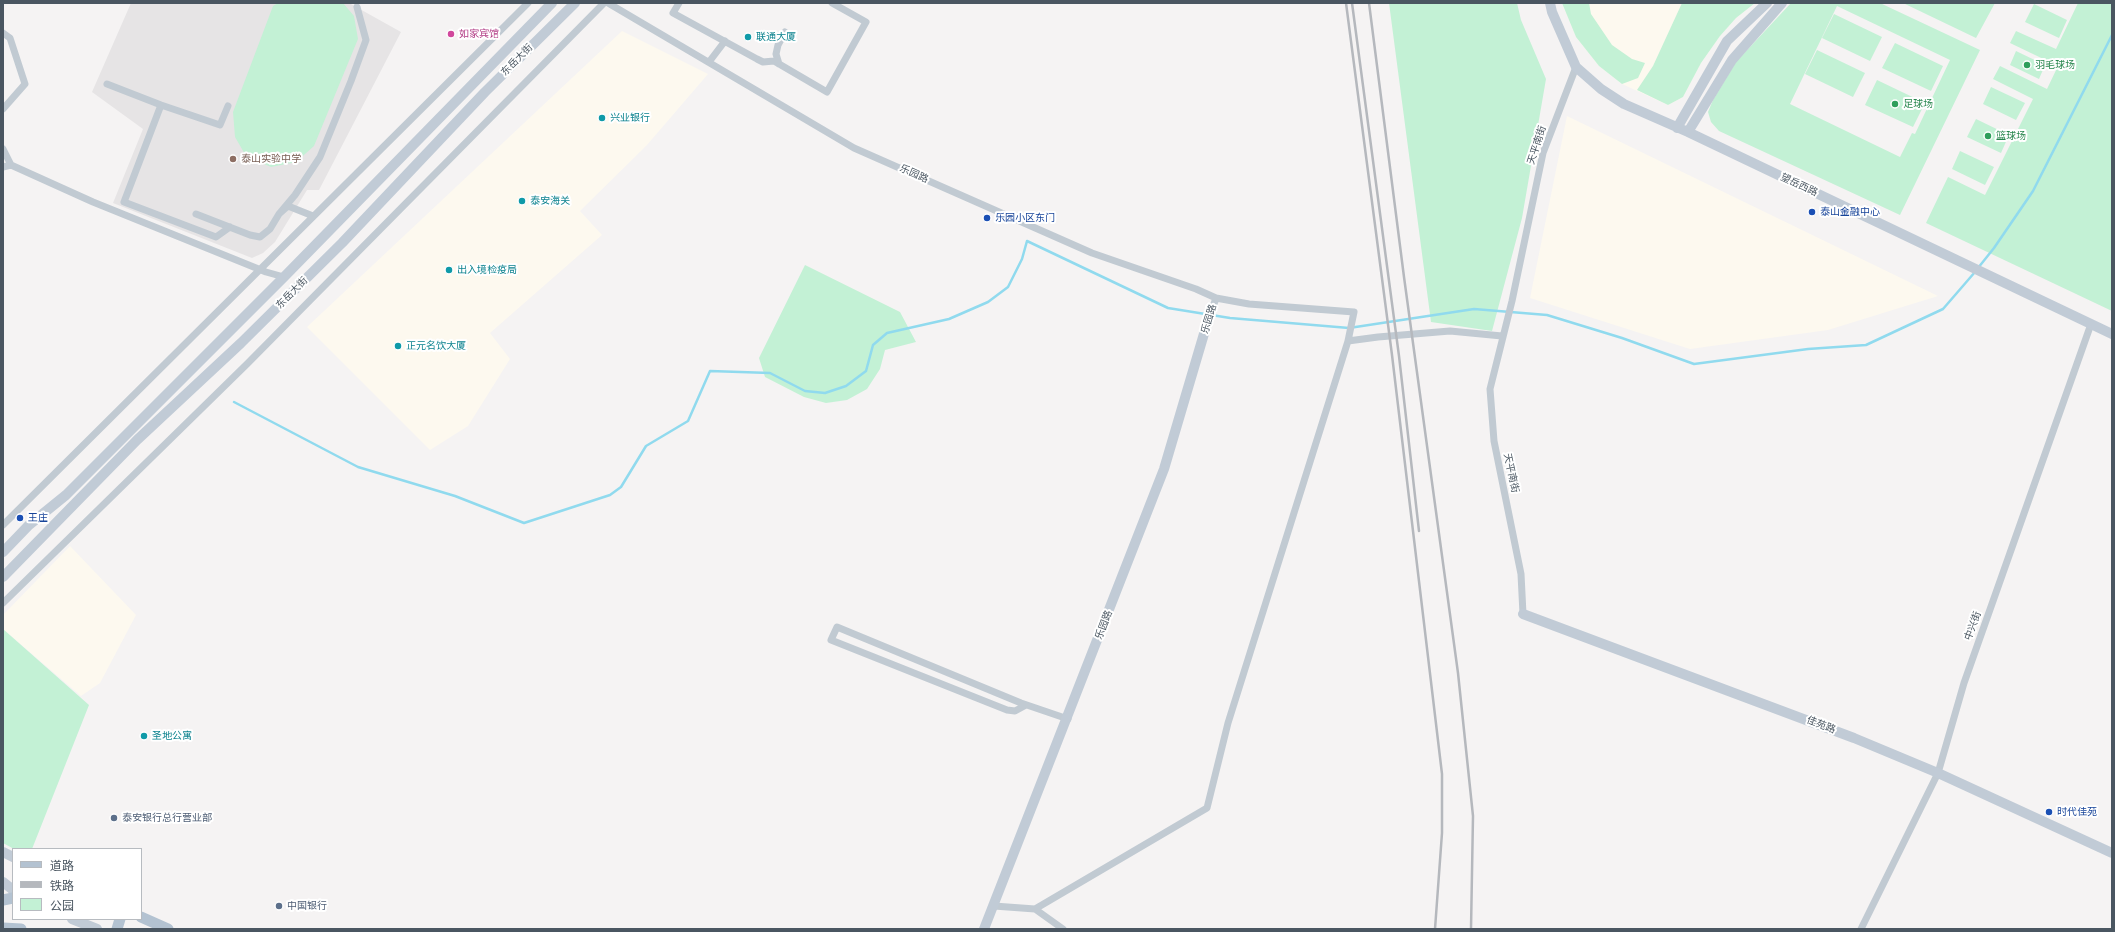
<!DOCTYPE html>
<html>
<head>
<meta charset="utf-8">
<style>
  body { margin:0 }
  #map { position:relative; width:2115px; height:932px; overflow:hidden; background:#f5f3f3; font-family:Rubik,"Noto Sans SC",sans-serif }
  canvas { display:block }
  .frame { position:absolute; inset:0; border:4px solid #4a5661; pointer-events:none }
  .legend { position:absolute; left:12px; top:848px; width:130px; height:72px; box-sizing:border-box; background:#fff; border:1px solid #b7bbc0; margin:0; padding:5px 7px; list-style:none; font-size:12px; color:#4a5661 }
  .legend li { display:flex; align-items:center; gap:8px; height:20px }
  .legend b { width:20px; border:1px solid #b7bbc0 }
</style>
</head>
<body>
<div id="map">
<canvas width="2115" height="932"></canvas>
<div class="frame"></div>
<ul class="legend">
<li><b style="height:5px;background:#b3c2d1"></b>道路</li>
<li><b style="height:5px;background:#b5b8bd"></b>铁路</li>
<li><b style="height:11px;background:#c3f1d5"></b>公园</li>
</ul>
</div>
<script>
const g = document.querySelector('canvas').getContext('2d');
g.lineJoin = 'round';
function fill(path, color) { g.fillStyle = color; g.fill(path, 'evenodd'); }
const poly = rows => new Path2D(rows.map(r => 'M' + r).join(''));
function stroke(path, color, width, dash) { g.strokeStyle = color; g.lineWidth = width; g.lineCap = dash ? 'butt' : 'round'; g.setLineDash(dash || []); g.stroke(path); }
function drawText(font, color, halo, rows, align = 'center') {
  g.font = font + ' Rubik,"Noto Sans SC",sans-serif'; g.lineWidth = 4; g.setLineDash([]); g.textBaseline = 'middle'; g.strokeStyle = halo; g.fillStyle = color; for (const [text, x, y, turn = 0] of rows) {
    g.save(); g.translate(x, y); g.rotate((+turn || 0) * Math.PI / 180); g.textAlign = isNaN(turn) ? turn : align; if (halo) g.strokeText(text, 0, 0); g.fillText(text, 0, 0); g.restore();
  }
}
fill(poly([
  [1562,3,1755,3,1736,18,1720,36,1701,63,1683,97,1668,105,1622,84,1599,66,1576,37],
  [622,31,708,74,647,145,580,211,602,235,490,333,510,359,468,426,430,450,307,327],
  [1567,116,1938,296,1828,330,1690,349,1530,298],
  [70,546,136,615,100,683,81,696,3,629,3,615]
]), '#fdf9ef');
fill(poly([
  [131,3,349,3,401,32,319,190,307,190,275,242,263,253,252,258,113,203,143,129,92,92]
]), '#e6e4e5');
fill(poly([
  [278,3,343,3,354,16,358,39,314,146,296,162,271,167,246,156,235,137,233,112,273,6],
  [1389,3,1517,3,1521,20,1546,79,1522,218,1492,331,1431,322],
  [1562,3,1589,3,1591,14,1612,45,1632,59,1645,63,1638,78,1622,84,1599,66,1576,37],
  [1682,3,1755,3,1736,18,1720,36,1701,63,1683,97,1668,105,1637,90,1653,66],
  [1791,3,1880,3,1980,50,1900,215,1719,131,1711,122,1708,112,1713,100,1736,62],
  [1837,6,1950,60,1915,134,1912,133,1900,157,1790,104],
  [1903,3,1995,3,1976,38],
  [2078,3,2112,3,2112,311,1926,223,1948,177,1985,195,2033,99,1993,79,2000,66,2047,89,2058,66,2010,43,2016,31,2056,49],
  [2034,4,2067,20,2059,38,2025,22],
  [1834,14,1882,37,1870,61,1822,38],
  [1895,43,1943,66,1931,91,1882,68],
  [1817,50,1865,73,1853,97,1805,74],
  [2016,51,2045,65,2039,79,2010,65],
  [1877,80,1925,103,1913,127,1865,105],
  [1991,87,2025,103,2016,120,1983,104],
  [1976,119,2009,135,2001,153,1967,137],
  [1960,151,1994,167,1985,185,1952,169],
  [805,265,900,312,916,342,885,350,880,369,867,389,847,400,826,403,804,397,765,377,759,358],
  [3,629,89,705,32,849,14,849,3,843]
]), '#c3f1d5');
stroke(poly([
  [1978,268,1994,248,2033,191,2112,35],
  [234,402,358,467,455,496,524,523,610,495,621,487,646,446,688,421,710,371,770,373,805,391,825,393,846,386,866,371,873,345,887,333,949,319,988,302,1008,287,1022,259,1027,241,1168,308,1230,318,1349,328,1474,309,1547,315,1622,338,1694,364,1808,349,1866,345,1943,309,1975,272]
]), '#90daee', 2.5);
stroke(poly([
  [608,3,854,148,1092,253,1196,289,1216,298,1206,327],
  [679,3,673,13,757,59,763,62,774,61,827,92,866,22,832,3],
  [3,33,10,38,25,84,3,109],
  [709,62,725,41],
  [779,64,776,54,778,45,785,32],
  [107,84,161,105,220,125,228,106],
  [161,105,124,202,216,237,230,227],
  [3,149,11,165,93,202,266,272,284,277],
  [3,167,11,165],
  [196,214,250,235,260,237,270,229,279,214,288,206,313,216],
  [279,214,295,195,320,157,351,81,366,40,357,7],
  [1348,341,1378,337,1450,331,1502,336],
  [3,525,528,3],
  [3,603,247,364,604,3],
  [1523,614,1521,574,1494,441,1490,389,1512,301,1543,153,1576,67],
  [1026,705,1015,711,1007,710,831,640,837,627,1021,703,1068,719],
  [994,906,1035,909,1207,808,1228,723,1348,341,1354,312,1249,304,1216,298],
  [1035,909,1063,929],
  [1861,929,1938,773,1964,683,2091,324]
]), '#c1cad2', 7);
stroke(poly([
  [1550,3,1552,12,1576,67,1601,89,1624,104,1688,132,2112,334],
  [1677,128,1727,41,1767,3],
  [1688,132,1732,60,1782,3],
  [3,552,29,525,66,495,284,277,552,3],
  [3,577,137,440,241,343,342,243,485,92,575,3],
  [1523,614,1854,738,1938,773,2112,853],
  [3,852,13,857],
  [3,882,13,890],
  [72,919,97,929],
  [984,929,1164,469,1206,327]
]), '#c1cbd6', 10);
stroke(poly([
  [3,900,13,898],
  [141,917,168,929],
  [3,928,21,929],
  [117,929,120,919]
]), '#b3c2d1', 11);
stroke(poly([
  [1346,3,1392,355,1442,774,1442,833,1435,929],
  [1352,3,1399,356,1419,531],
  [1369,3,1404,277,1458,673,1473,816,1471,929]
]), '#b5b8bd', 2.5);
for (const [x, y, r, color] of [
  [451,34,4,"#d1479c"],
  [748,37,4,"#0f9aa8"],
  [2027,65,4,"#2e9e5b"],
  [1895,104,4,"#2e9e5b"],
  [602,118,4,"#0f9aa8"],
  [1988,136,4,"#2e9e5b"],
  [233,159,4,"#8d6e63"],
  [522,201,4,"#0f9aa8"],
  [1812,212,4,"#1a4fb4"],
  [987,218,4,"#1a4fb4"],
  [449,270,4,"#0f9aa8"],
  [398,346,4,"#0f9aa8"],
  [20,518,4,"#1a4fb4"],
  [144,736,4,"#0f9aa8"],
  [2049,812,4,"#1a4fb4"],
  [114,818,4,"#5c6f8a"],
  [279,906,4,"#5c6f8a"]
]) { const dot = new Path2D(); dot.arc(x, y, r, 0, 2 * Math.PI); g.fillStyle = color; g.fill(dot); stroke(dot, '#fff', 1.5); }
drawText('10px', '#b23c85', '#fff', [
  ["如家宾馆",459,34]
], 'left');
drawText('10px', '#0d838f', '#fff', [
  ["联通大厦",756,37],
  ["兴业银行",610,118],
  ["泰安海关",530,201],
  ["出入境检疫局",457,270],
  ["正元名饮大厦",406,346],
  ["圣地公寓",152,736]
], 'left');
drawText('10px', '#4a5661', '#fff', [
  ["东岳大街",517,60,-45],
  ["天平南街",1537,145,-72],
  ["乐园路",914,174,24],
  ["望岳西路",1799,185,25],
  ["东岳大街",292,293,-45],
  ["乐园路",1209,319,-73],
  ["天平南街",1511,473,78],
  ["乐园路",1104,625,-69],
  ["中兴街",1973,626,-70],
  ["佳苑路",1821,725,21]
]);
drawText('10px', '#27864d', '#fff', [
  ["羽毛球场",2035,65],
  ["足球场",1903,104],
  ["篮球场",1996,136]
], 'left');
drawText('10px', '#785e54', '#fff', [
  ["泰山实验中学",241,159]
], 'left');
drawText('10px', '#164399', '#fff', [
  ["泰山金融中心",1820,212],
  ["乐园小区东门",995,218],
  ["王庄",28,518],
  ["时代佳苑",2057,812]
], 'left');
drawText('10px', '#4e5e75', '#fff', [
  ["泰安银行总行营业部",122,818],
  ["中国银行",287,906]
], 'left');
</script>
</body>
</html>
